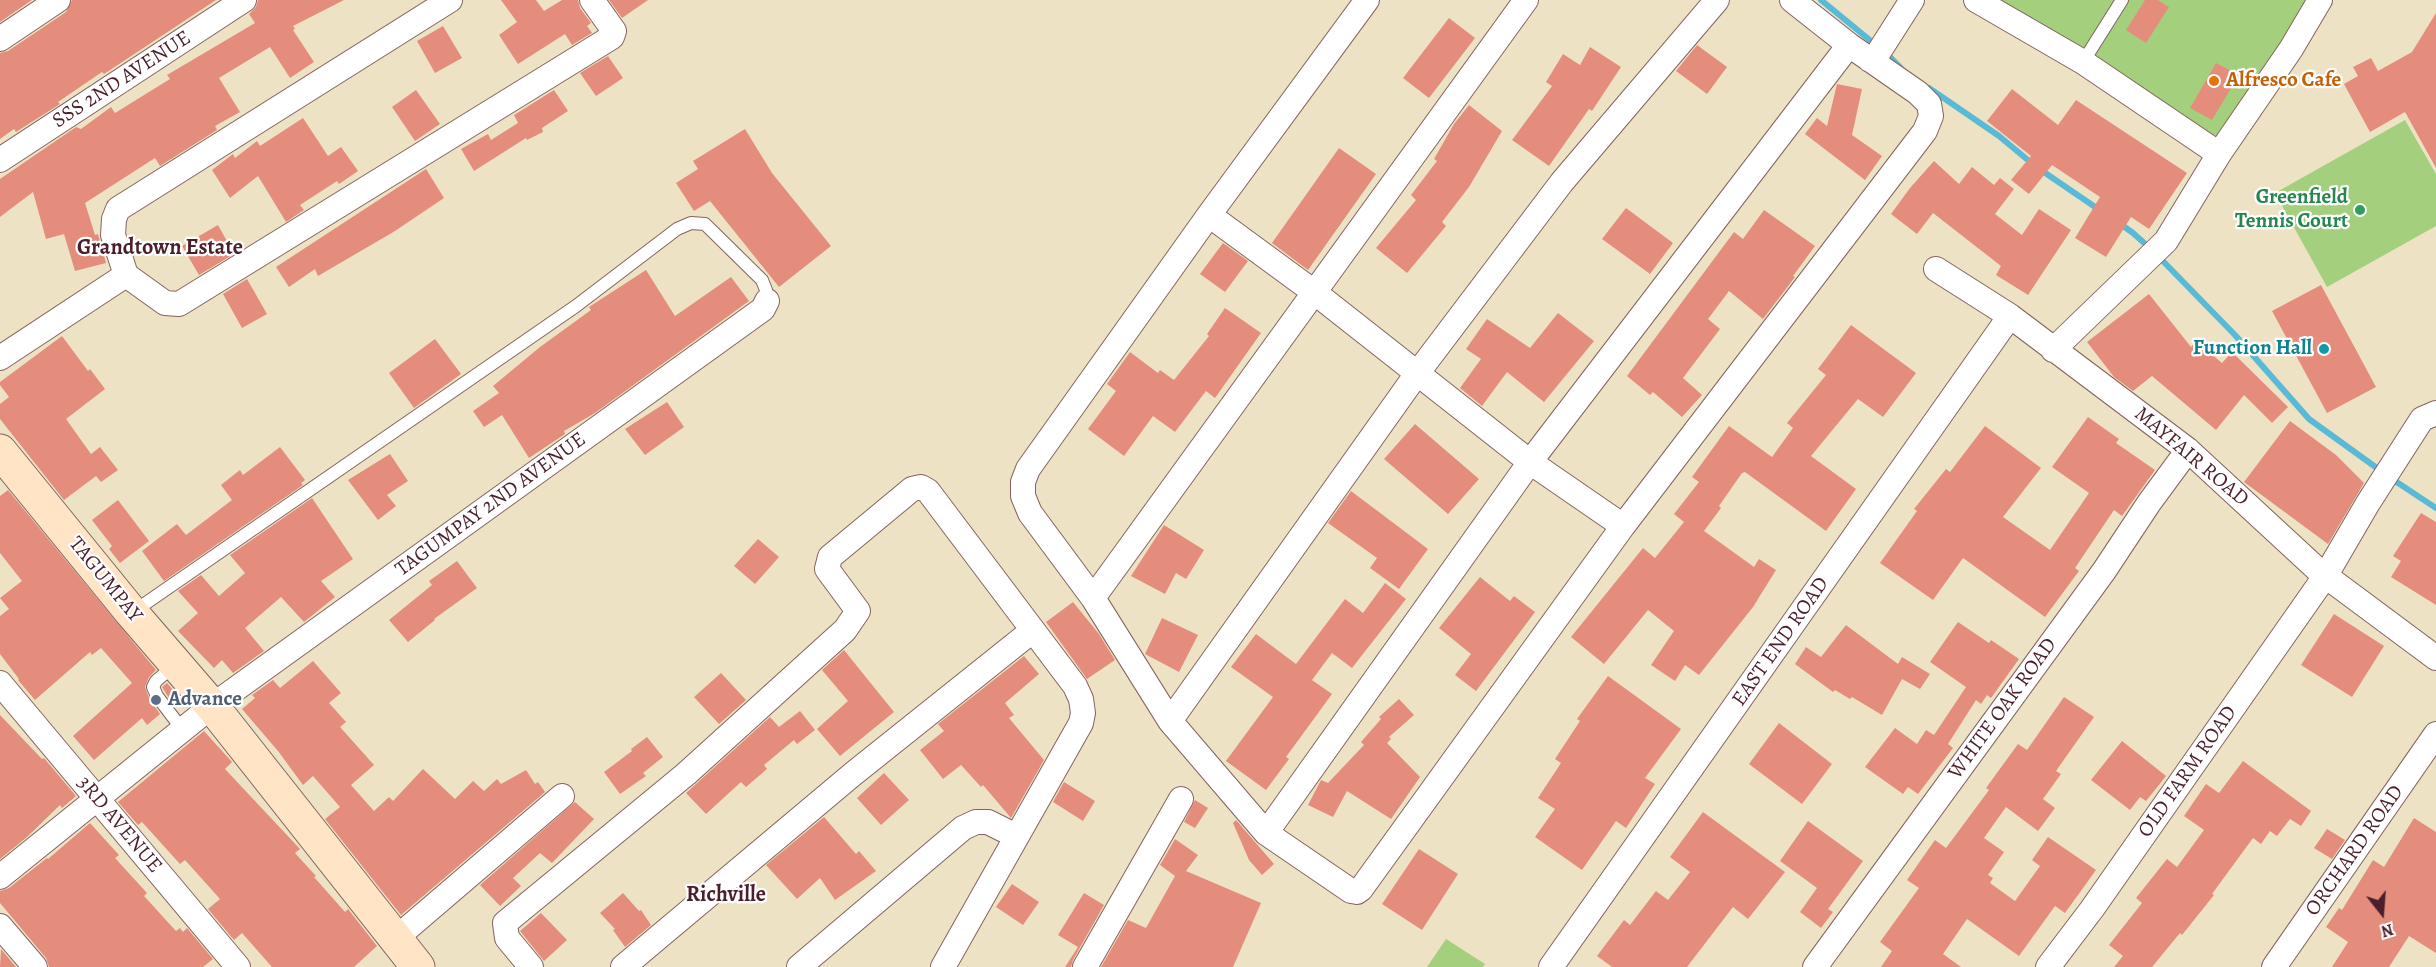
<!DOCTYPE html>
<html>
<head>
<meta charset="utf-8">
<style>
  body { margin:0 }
  #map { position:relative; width:2436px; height:967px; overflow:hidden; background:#eee2c4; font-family:Alegreya,serif }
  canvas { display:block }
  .north { position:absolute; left:2352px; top:883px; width:60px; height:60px; -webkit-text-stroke:4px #fff; paint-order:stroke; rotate:163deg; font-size:16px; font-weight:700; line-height:24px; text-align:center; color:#4a1f2b }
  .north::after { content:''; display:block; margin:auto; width:21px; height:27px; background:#4a1f2b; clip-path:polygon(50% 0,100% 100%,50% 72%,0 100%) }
</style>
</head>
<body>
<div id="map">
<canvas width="2436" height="967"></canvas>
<div class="north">N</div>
</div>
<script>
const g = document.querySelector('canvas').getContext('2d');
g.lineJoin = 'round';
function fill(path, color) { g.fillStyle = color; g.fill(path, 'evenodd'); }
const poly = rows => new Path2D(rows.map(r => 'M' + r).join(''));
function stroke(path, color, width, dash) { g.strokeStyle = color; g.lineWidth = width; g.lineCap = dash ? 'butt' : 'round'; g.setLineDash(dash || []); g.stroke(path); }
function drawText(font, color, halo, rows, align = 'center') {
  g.font = font + ' Alegreya,serif'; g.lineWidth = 4.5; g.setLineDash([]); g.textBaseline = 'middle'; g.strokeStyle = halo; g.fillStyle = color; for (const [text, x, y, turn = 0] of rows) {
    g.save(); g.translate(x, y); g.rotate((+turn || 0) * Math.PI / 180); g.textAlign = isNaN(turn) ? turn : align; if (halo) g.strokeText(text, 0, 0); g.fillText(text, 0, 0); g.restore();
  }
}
fill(poly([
  [1976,0,2320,0,2219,154],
  [2405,120,2436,174,2436,226,2327,287,2275,193],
  [1446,939,1485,964,1483,967,1427,967]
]), '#a4d07d');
stroke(poly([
  [1821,0,1877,46],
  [1885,52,1901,68],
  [1929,88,1999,136,2035,166,2101,211],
  [2119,223,2133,233,2151,249],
  [2158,256,2235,335,2309,419,2381,471],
  [2389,477,2436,508]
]), '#58bad6', 6);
fill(poly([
  [0,0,32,0,0,22],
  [72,0,216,0,104,74,102,72,58,102,60,104,16,132,14,129,0,139,0,53,8,51,66,12],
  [258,0,344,0,293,26,295,29,293,30,314,62,290,78,270,47,219,78,240,112,215,126,217,130,160,166,155,158,85,203,95,235,98,234,106,263,75,271,64,234,46,239,33,192,0,217,0,179,76,127,81,129,111,107,115,113,170,79,167,75,255,23,249,14,256,7],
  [501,0,536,0,544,11,562,0,578,0,580,8,591,23,587,26,592,33,572,45,565,34,518,64,499,35,517,22],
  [609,0,648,0,622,18],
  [2145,0,2158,0,2169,7,2146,43,2126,30],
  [2436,13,2436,168,2405,112,2370,132,2344,84,2358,76,2353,67,2371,58,2378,71,2412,52],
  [1449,18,1475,38,1429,98,1403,78],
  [443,26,462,58,435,73,417,41],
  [1697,45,1727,67,1707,94,1676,71],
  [1590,47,1621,67,1592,111,1589,109,1549,166,1512,140,1552,86,1546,82,1563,54,1580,65],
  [608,56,623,78,596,96,580,73],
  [2216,63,2239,75,2212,120,2190,108],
  [1837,84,1862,89,1852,135,1882,156,1865,180,1805,134,1817,118,1827,126],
  [2012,89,2058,125,2076,100,2187,173,2149,229,2131,217,2106,257,2075,238,2100,197,2052,165,2029,194,2011,180,2031,156,1987,121],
  [416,90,440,124,415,141,392,107],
  [554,90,568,111,542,128,543,132,527,140,526,138,474,171,461,149,488,134,491,140,518,123,514,115],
  [1469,105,1502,131,1469,187,1442,222,1446,226,1407,273,1376,248,1416,200,1411,195,1437,161,1434,159,1454,124],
  [303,118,328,156,341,147,358,171,339,184,337,181,300,205,304,210,286,222,258,176,230,198,212,170,233,154,235,158,257,141,260,146],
  [745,129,772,173,831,246,779,287,710,201,694,211,676,183,698,169,693,161],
  [1339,148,1376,174,1308,270,1272,243],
  [1934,161,1959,184,1972,167,1994,185,2000,178,2014,189,1995,214,2022,235,2039,209,2071,230,2028,295,1996,275,2001,266,1933,213,1917,234,1891,214,1910,188],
  [426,169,444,198,395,231,318,276,315,269,289,287,276,267],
  [1626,208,1673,243,1650,274,1602,239],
  [1764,210,1815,246,1793,276,1795,277,1763,319,1729,291,1708,319,1720,329,1683,378,1702,395,1682,417,1653,392,1650,395,1627,376,1734,232,1743,239],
  [218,225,234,254,199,275,182,246],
  [1223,243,1248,261,1225,292,1200,274],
  [646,270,675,316,731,277,749,301,595,413,564,431,565,434,529,458,502,415,484,427,473,411,499,393,493,386,540,347,591,310,589,307],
  [247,279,267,314,242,328,223,294],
  [2321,285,2376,387,2327,413,2272,311],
  [2149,294,2191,347,2196,341,2222,363,2232,352,2288,407,2272,423,2244,395,2216,430,2152,376,2133,391,2114,377,2087,342],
  [1225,308,1261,333,1215,398,1206,391,1175,432,1153,416,1124,456,1088,429,1116,391,1107,384,1130,352,1158,373,1160,370,1174,380,1209,336,1207,334],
  [1558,313,1594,341,1544,402,1507,372,1482,406,1460,388,1481,359,1466,349,1487,319,1530,348],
  [1851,325,1916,373,1883,417,1858,399,1811,456,1856,489,1826,531,1745,472,1742,473,1719,506,1721,508,1704,531,1754,567,1759,559,1776,570,1753,607,1699,675,1685,665,1675,681,1651,665,1674,631,1648,610,1604,664,1571,637,1643,548,1655,558,1684,522,1674,514,1699,482,1692,477,1729,426,1772,457,1793,428,1787,423,1826,375,1818,369],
  [62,336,88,371,90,369,105,389,66,419,91,454,100,447,118,470,101,482,96,476,64,500,0,419,0,404,9,397,0,385,0,382],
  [435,339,461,374,414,408,389,373],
  [667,402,684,427,645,455,625,429],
  [2088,417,2119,439,2116,443,2155,470,2122,516,2114,510,2075,568,2079,571,2045,617,1963,558,1933,600,1880,563,1917,511,1914,509,1946,469,1950,472,1985,426,2041,468,2003,517,2050,550,2089,493,2052,467],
  [2290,421,2336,455,2364,483,2328,544,2244,482],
  [1415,424,1479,479,1448,514,1384,459],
  [280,447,305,480,301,483,303,485,164,581,142,551,177,524,186,535,232,500,221,485,240,470,243,475],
  [390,454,408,481,387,495,396,506,378,520,348,480],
  [8,490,156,670,149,677,145,687,150,700,160,714,147,725,142,718,94,760,73,736,132,683,101,648,92,655,90,652,35,700,18,680,19,679,0,654,0,616,9,609,0,598,22,581,0,553,0,496],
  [1351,491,1428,549,1399,589,1370,568,1377,558,1328,523],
  [312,498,353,559,321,581,335,597,304,622,281,597,245,628,264,651,233,673,222,660,214,668,178,631,198,613,178,591,201,575,219,596,245,573,230,555],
  [118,500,149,541,120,563,109,549,112,546,92,520],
  [2421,513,2436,522,2436,605,2391,577,2401,561,2393,556],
  [1164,525,1204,550,1186,579,1176,573,1165,594,1131,576],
  [758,539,779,557,755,584,734,566],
  [457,561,477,588,434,619,435,620,408,642,389,620,432,585,429,581],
  [1480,577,1510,601,1514,596,1535,612,1476,691,1455,675,1471,654,1439,628],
  [1385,583,1406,599,1352,668,1332,653,1312,680,1332,694,1286,757,1289,759,1266,790,1226,761,1273,697,1231,667,1256,634,1296,664,1345,599,1363,613],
  [1073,602,1099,634,1115,660,1087,679,1046,622],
  [2334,614,2384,646,2352,697,2301,665],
  [1162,618,1198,635,1179,672,1145,654],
  [1958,622,1989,643,1991,640,2019,659,1991,698,1987,695,1981,704,1976,700,1948,744,1953,748,1918,794,1908,787,1903,794,1865,767,1895,728,1917,744,1926,730,1934,735,1966,687,1930,662],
  [1846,625,1898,664,1902,657,1930,674,1920,689,1902,679,1882,715,1852,697,1850,699,1835,690,1833,692,1795,664,1806,647,1821,657],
  [844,650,894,712,840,756,817,729,848,701,822,670],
  [1024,656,1039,674,1005,703,1014,715,1009,718,1044,760,1011,818,983,785,981,787,961,765,943,779,920,750,944,731,938,724],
  [313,661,341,693,329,703,346,722,340,727,374,765,351,785,374,811,389,797,393,801,423,769,455,799,473,781,484,791,497,779,501,784,526,770,535,784,538,782,545,792,401,915,325,819,340,807,313,776,303,785,278,751,242,709,255,698,252,695,273,680,280,688],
  [721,673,746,700,719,724,694,697],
  [1608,676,1681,729,1645,778,1655,784,1626,828,1616,821,1582,870,1535,837,1555,809,1538,798,1561,763,1555,759,1580,721,1577,719],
  [167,683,179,697,172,703,162,687],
  [2064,697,2094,717,2056,771,2061,774,2043,799,2055,808,2038,831,2006,807,1984,838,2004,852,1988,875,1993,878,1990,883,2015,901,2040,866,2032,860,2048,837,2096,870,2065,913,2055,906,2019,956,1967,919,1943,954,1961,967,1881,967,1892,951,1880,942,1919,888,1907,880,1923,857,1935,840,1946,848,1989,790,1986,788,2018,744,2027,750],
  [1399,699,1414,715,1389,737,1391,739,1387,743,1420,777,1391,819,1347,791,1333,817,1308,805,1321,780,1328,783,1364,745,1361,742,1381,719,1379,717],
  [800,711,815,730,797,744,794,740,764,765,767,769,746,787,741,782,706,814,686,793,770,717,779,727],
  [0,715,42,759,44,758,76,796,62,808,60,805,27,837,0,859],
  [1779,723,1832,764,1802,804,1749,764],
  [204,731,232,762,225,769,300,849,295,853,316,876,314,877,345,912,348,909,377,946,354,967,272,967,242,933,234,940,208,909,220,899,185,860,180,864,142,822,138,825,118,802],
  [647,737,663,757,643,773,646,776,620,794,604,772,632,751,631,749],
  [2122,741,2166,776,2146,801,2140,797,2130,810,2091,780],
  [2243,761,2311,811,2301,826,2290,819,2277,836,2270,831,2261,844,2253,838,2212,894,2214,895,2182,935,2180,933,2152,967,2114,967,2123,956,2109,945,2142,903,2136,898,2167,859,2177,867,2204,830,2184,816,2206,784,2219,793],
  [884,773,909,800,881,825,857,798],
  [1064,782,1095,801,1083,821,1053,802],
  [1195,800,1208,808,1195,828,1184,822],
  [575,802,594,819,552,863,540,853,513,878,521,886,500,906,480,885],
  [1703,812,1785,872,1748,919,1733,907,1687,967,1612,967,1597,956,1624,920,1630,925,1656,891,1668,900,1690,872,1670,857],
  [824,817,856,854,859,851,876,871,835,900,820,878,797,899,766,865],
  [2414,818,2436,832,2436,953,2409,936,2389,967,2332,967,2348,942,2326,927,2339,908,2342,910,2373,860,2384,867],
  [1236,820,1274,864,1262,875,1249,860,1233,823],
  [1808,821,1863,861,1828,909,1833,912,1821,928,1800,912,1817,888,1780,861],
  [90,823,119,855,115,858,147,893,144,896,176,931,180,928,183,932,187,928,213,959,203,967,49,967,46,958,0,903,0,891,9,888,47,858,48,859],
  [2327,829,2345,840,2332,859,2314,848],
  [1175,839,1198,855,1186,871,1261,903,1233,967,1101,967,1128,920,1146,928,1175,876,1160,865],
  [1419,849,1458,874,1422,930,1382,904],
  [1012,884,1039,902,1023,925,996,907],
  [623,893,639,911,641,910,651,925,625,947,613,930,615,929,600,913],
  [1084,893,1104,905,1073,960,1071,967,1065,967,1078,947,1058,935],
  [541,913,567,940,544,961,520,931],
  [1,949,16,967,0,967]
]), '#e48d7c');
const lane = poly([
  [2083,62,2122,0],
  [133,612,576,306,677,229,691,223,705,224,762,280,766,290,767,301],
  [175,665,156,681,153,687,157,696,182,729]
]);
const street = poly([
  [450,0,118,209,114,219,113,235,126,275,165,303,179,304,612,37,614,31,592,0],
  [1717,0,1562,182,1416,375,1170,721,1266,833,1351,891,1357,892,1361,889,1623,526,1925,131,1931,116,1929,104,1918,93,1849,45,1792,0],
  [1976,0,2083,62,2219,154],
  [0,39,58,0],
  [1870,60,1875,58,1912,0],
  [0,160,244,0],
  [1209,215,1314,292,1530,462,1623,526],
  [1936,269,2010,316,2188,450,2319,571,2436,658],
  [2053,350,2166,241,2219,154,2291,49,2320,0],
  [0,358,126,275],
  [1093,598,1526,0],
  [0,683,238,967],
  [1170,721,1093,598,1030,513,1023,496,1023,482,1028,469,1209,215,1367,0],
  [1266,833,1530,462,1849,45],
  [0,877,212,706,763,309,767,301],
  [0,926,35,967],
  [395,939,562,796],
  [531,967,507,938,505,923,686,774,845,630,858,611,827,569,830,557,912,489,921,487,928,491,1075,686,1081,699,1083,713,1081,723,943,967],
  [623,967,853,774,1032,631],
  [799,967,963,828,976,822,988,822,1016,836],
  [1085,967,1181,799],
  [1551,967,2010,316],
  [1815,967,2104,571,2149,503,2188,450],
  [2048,967,2092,909,2326,575,2368,503,2422,419,2436,413],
  [2274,967,2436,734]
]);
const secondary = poly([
  [0,451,131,612,212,706,418,967]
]);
stroke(lane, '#836361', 14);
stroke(street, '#836361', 26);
stroke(secondary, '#836361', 35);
stroke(lane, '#fff', 12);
stroke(street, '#fff', 24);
stroke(secondary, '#ffe4c6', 33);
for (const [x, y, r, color] of [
  [2214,81,6,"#e8710a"],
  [2360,210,6,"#2e9e5b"],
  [2324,349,6,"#0f9aa8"],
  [156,700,6,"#5c6f8a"]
]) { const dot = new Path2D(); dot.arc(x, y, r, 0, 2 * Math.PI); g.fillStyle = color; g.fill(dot); stroke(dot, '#fff', 2); }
drawText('21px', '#4a1f2b', '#fff', [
  ["SSS 2ND AVENUE",122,80,-33],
  ["MAYFAIR ROAD",2191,457,40],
  ["TAGUMPAY 2ND AVENUE",491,505,-36],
  ["TAGUMPAY",105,580,51],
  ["EAST END ROAD",1781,642,-55],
  ["WHITE OAK ROAD",2003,709,-54],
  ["OLD FARM ROAD",2188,772,-55],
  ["3RD AVENUE",119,825,50],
  ["ORCHARD ROAD",2355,851,-55]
]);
drawText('bold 21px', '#c56008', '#fff', [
  ["Alfresco Cafe",2226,81]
], 'left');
drawText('bold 21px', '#27864d', '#fff', [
  ["Greenfield",2348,198],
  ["Tennis Court",2348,222]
], 'right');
drawText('bold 21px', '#0d838f', '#fff', [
  ["Function Hall",2312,349]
], 'right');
drawText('bold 21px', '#4e5e75', '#fff', [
  ["Advance",168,700]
], 'left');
drawText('bold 22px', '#4a1f2b', '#fff', [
  ["Grandtown Estate",160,249],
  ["Richville",726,896]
]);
</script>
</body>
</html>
